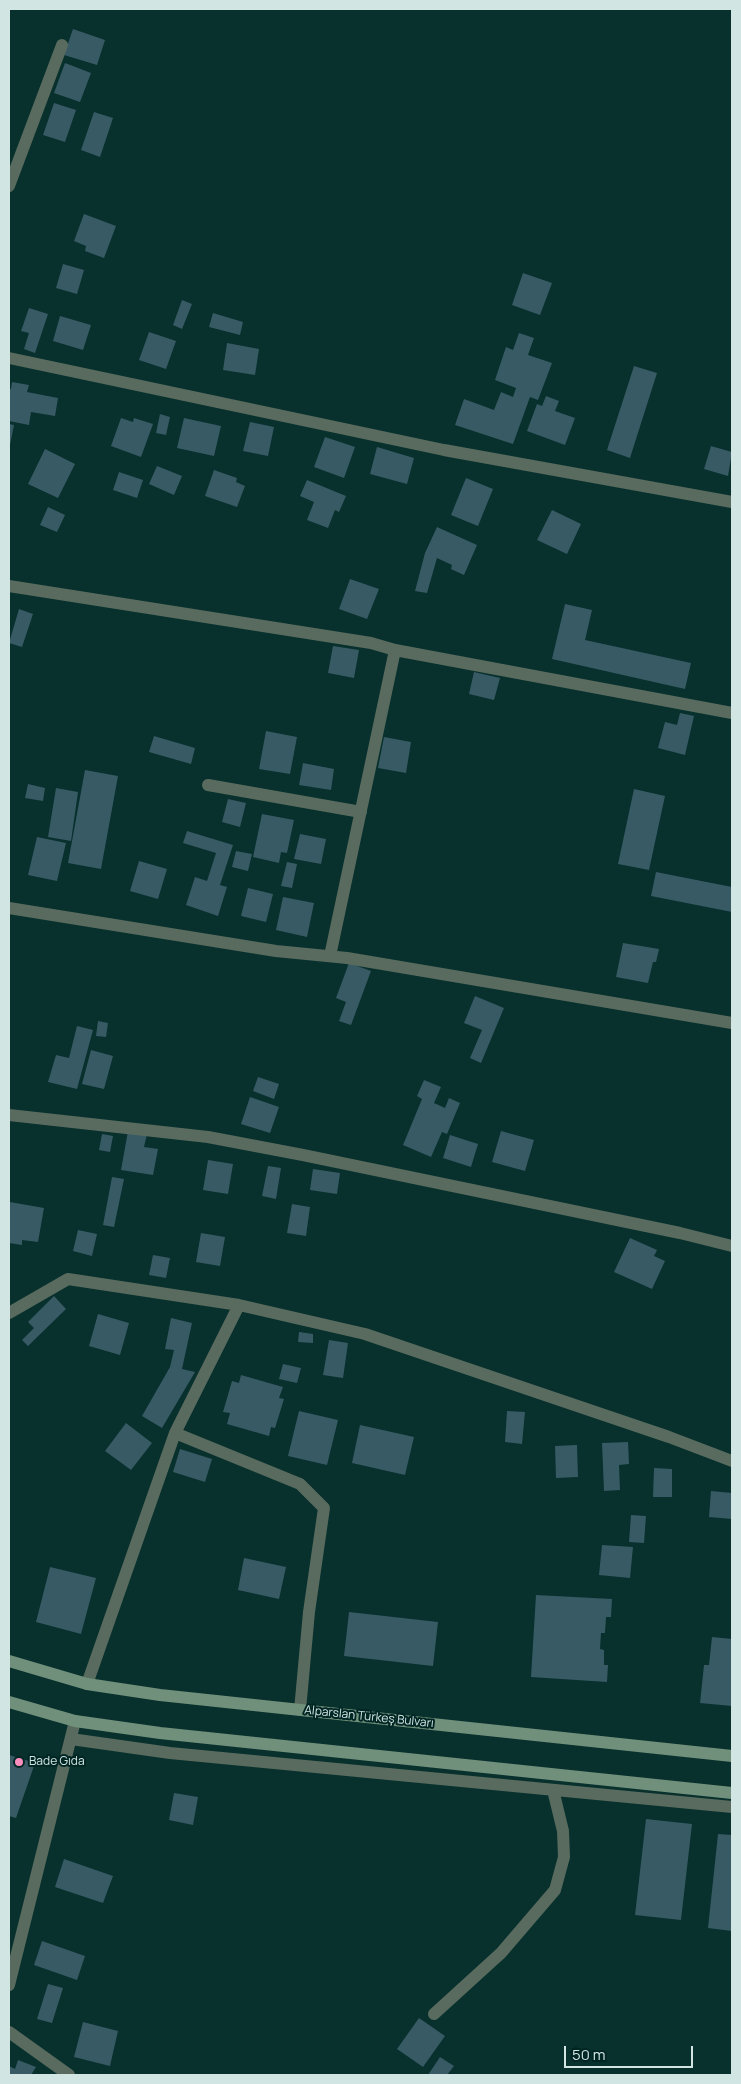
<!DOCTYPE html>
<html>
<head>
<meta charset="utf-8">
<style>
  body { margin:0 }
  #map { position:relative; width:741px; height:2084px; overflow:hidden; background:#08302d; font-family:Manrope,sans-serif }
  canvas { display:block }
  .frame { position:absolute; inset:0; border:10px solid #d1e5e3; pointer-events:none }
  .scale { position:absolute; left:564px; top:2046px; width:129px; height:22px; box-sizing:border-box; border:2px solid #d1e5e3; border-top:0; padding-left:6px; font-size:15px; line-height:18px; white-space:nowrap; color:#d1e5e3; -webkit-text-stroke:4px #002624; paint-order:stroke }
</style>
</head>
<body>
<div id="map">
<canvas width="741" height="2084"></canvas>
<div class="frame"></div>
<div class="scale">50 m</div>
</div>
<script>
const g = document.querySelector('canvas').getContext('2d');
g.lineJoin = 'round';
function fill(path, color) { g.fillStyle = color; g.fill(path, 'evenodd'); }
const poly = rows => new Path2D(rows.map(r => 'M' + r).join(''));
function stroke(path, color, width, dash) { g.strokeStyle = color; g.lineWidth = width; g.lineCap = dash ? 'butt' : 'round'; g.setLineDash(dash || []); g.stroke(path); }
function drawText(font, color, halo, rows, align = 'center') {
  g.font = font + ' Manrope,sans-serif'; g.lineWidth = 4; g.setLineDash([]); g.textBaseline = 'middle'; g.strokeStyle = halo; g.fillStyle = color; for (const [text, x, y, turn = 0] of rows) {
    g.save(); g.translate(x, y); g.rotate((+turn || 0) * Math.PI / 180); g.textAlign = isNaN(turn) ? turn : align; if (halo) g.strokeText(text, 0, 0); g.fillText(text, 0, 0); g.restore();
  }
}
fill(poly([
  [73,29,105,40,97,65,64,55],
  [65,63,91,73,80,102,54,93],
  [54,103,76,110,65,142,43,135],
  [94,112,113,118,100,157,81,150],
  [84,214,116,226,104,258,85,251,86,246,74,241],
  [63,264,84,270,77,294,56,288],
  [523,273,552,283,540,315,512,305],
  [182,300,192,304,182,329,173,325],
  [29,308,48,314,35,353,24,349,29,333,21,331],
  [213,313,243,322,240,335,209,327],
  [60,316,91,325,83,350,53,341],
  [149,332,176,341,166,369,139,360],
  [519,333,534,338,528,355,552,363,538,400,530,397,513,444,455,425,464,399,494,410,501,392,513,397,516,388,495,380,506,347,513,350],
  [227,343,259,349,255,375,223,370],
  [634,366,657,373,630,458,607,450],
  [12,382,29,385,27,392,58,398,55,416,31,412,29,425,9,421,9,389,11,389],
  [546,396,559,401,555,411,575,418,565,445,527,431,537,404,542,406],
  [160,414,170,417,166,435,156,433],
  [121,418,133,422,134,418,153,424,141,457,111,446],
  [184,418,221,426,214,456,177,448],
  [250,422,274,427,268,456,243,451],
  [9,424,14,425,10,445,9,445],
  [325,437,355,447,344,478,314,467],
  [711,446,732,452,728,476,704,469],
  [377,447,414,458,407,484,370,474],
  [45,449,75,464,58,498,28,484],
  [157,466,182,476,174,495,149,484],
  [214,470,237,478,236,482,245,486,237,507,205,496],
  [119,472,143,480,137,498,113,490],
  [466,478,493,489,478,526,451,515],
  [307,480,346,496,339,512,335,510,328,528,307,520,314,502,300,496],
  [48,507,65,515,57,532,40,525],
  [552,510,581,524,567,554,537,540],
  [437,527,477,545,464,575,451,569,452,565,437,558,427,593,415,591,425,553],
  [350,579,379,589,367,619,339,609],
  [565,604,592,610,585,640,691,663,685,689,552,659],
  [19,609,33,614,22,647,9,643],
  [333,646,359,650,354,678,328,673],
  [474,672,500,678,494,700,469,694],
  [680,713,694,716,685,755,658,748,665,722,677,725],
  [266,731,297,737,290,774,259,769],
  [154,736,195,748,191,764,149,752],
  [384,737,411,742,406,773,378,768],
  [303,763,334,769,331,790,299,785],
  [85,770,118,776,101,869,68,863],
  [28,784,45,788,43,801,25,798],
  [56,788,78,792,71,841,48,837],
  [634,789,665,796,649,870,618,864],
  [228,799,246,803,240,827,222,822],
  [262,814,294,820,287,853,281,852,279,863,253,857],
  [187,831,233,845,220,885,227,887,218,916,186,905,195,877,207,881,216,853,183,843],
  [300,834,326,839,321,864,294,859],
  [37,837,66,843,57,881,28,875],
  [236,851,252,854,248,871,232,867],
  [139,861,167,869,158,899,130,891],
  [287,862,297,864,292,888,281,886],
  [656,872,732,887,732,912,651,896],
  [248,888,273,894,266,922,241,916],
  [283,897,314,903,307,937,276,930],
  [623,943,659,949,656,962,653,962,648,983,616,977],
  [349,963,371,971,351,1025,339,1021,346,1002,336,998],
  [475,996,504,1008,481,1063,470,1058,482,1030,464,1023],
  [98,1021,108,1023,106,1037,96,1036],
  [77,1026,93,1030,77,1089,48,1082,56,1055,69,1058],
  [91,1050,113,1056,104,1089,82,1084],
  [258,1077,279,1084,274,1099,253,1091],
  [424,1080,441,1087,434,1103,445,1108,449,1098,460,1103,447,1134,442,1132,431,1157,403,1145,422,1099,417,1096],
  [250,1097,279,1107,270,1133,241,1124],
  [128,1131,147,1134,144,1147,158,1149,153,1175,121,1170],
  [501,1131,534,1140,525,1171,492,1162],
  [102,1134,113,1136,110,1152,99,1150],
  [450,1135,478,1144,471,1167,443,1158],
  [208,1160,233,1164,228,1194,203,1190],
  [268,1166,281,1168,276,1199,262,1196],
  [313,1169,340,1173,337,1194,310,1190],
  [112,1177,124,1179,114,1227,103,1225],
  [10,1202,44,1208,38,1242,22,1240,22,1245,9,1243],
  [292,1204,310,1207,306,1236,287,1233],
  [78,1230,97,1234,92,1256,73,1251],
  [201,1233,225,1237,220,1266,196,1262],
  [630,1238,657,1250,654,1256,665,1261,652,1289,614,1272],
  [153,1255,170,1258,166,1278,149,1275],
  [54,1296,66,1309,28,1346,22,1340,34,1328,28,1322],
  [98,1314,129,1323,120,1355,89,1346],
  [171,1318,192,1323,182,1369,195,1372,162,1428,142,1416,170,1367,174,1350,165,1349],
  [299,1332,313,1334,313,1343,298,1342],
  [329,1340,348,1343,343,1378,323,1375],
  [283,1364,301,1368,297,1383,279,1379],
  [241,1375,283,1387,279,1398,284,1399,275,1428,271,1427,269,1436,227,1424,230,1413,223,1412,232,1381,239,1383],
  [299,1411,338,1420,327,1465,288,1456],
  [507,1411,525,1412,522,1444,505,1442],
  [126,1423,152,1443,131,1470,105,1451],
  [360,1425,414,1437,405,1475,352,1463],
  [628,1442,629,1464,619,1465,620,1490,604,1491,602,1443],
  [577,1445,578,1477,556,1478,555,1446],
  [180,1449,212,1459,205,1482,173,1472],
  [654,1468,672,1469,672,1497,653,1497],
  [711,1491,732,1493,732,1519,709,1517],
  [631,1515,646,1516,644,1543,629,1542],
  [602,1545,633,1547,630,1578,599,1575],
  [244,1558,286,1567,279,1599,238,1590],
  [50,1567,96,1578,81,1634,36,1622],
  [536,1595,612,1599,611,1617,606,1617,605,1633,601,1633,600,1649,604,1650,604,1665,608,1665,607,1682,531,1677],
  [349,1612,438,1622,433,1666,344,1656],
  [712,1637,732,1639,732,1706,700,1703,704,1665,709,1665],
  [9,1755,35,1763,16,1818,9,1816],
  [174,1793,198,1797,193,1825,169,1820],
  [646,1819,692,1824,681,1920,635,1915],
  [718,1834,732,1835,732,1931,708,1928],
  [64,1859,113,1876,103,1903,55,1887],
  [42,1941,85,1956,77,1980,34,1965],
  [48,1984,63,1988,52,2023,37,2019],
  [419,2018,445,2036,423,2067,397,2049],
  [83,2022,118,2031,110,2066,74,2057],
  [440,2057,454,2066,447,2075,428,2075],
  [18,2060,36,2067,31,2075,9,2075,9,2066,15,2069]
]), '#385a65');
stroke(poly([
  [9,186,62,45],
  [9,358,444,450,732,502],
  [9,586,371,643,395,650,732,713],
  [208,785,361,812],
  [9,908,276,951,347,958,732,1023],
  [330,956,395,650],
  [9,1115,208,1137,303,1155,680,1233,732,1246],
  [9,1313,68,1279,239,1305,365,1334,669,1437,732,1461],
  [175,1433,300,1484,324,1508,309,1612,300,1710],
  [87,1684,175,1433,239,1305],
  [71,1739,170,1753,732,1807],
  [9,1985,75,1721],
  [434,2014,501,1953,555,1890,564,1857,563,1831,553,1790],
  [9,2032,69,2075]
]), '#586b5e', 12);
stroke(poly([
  [9,1661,87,1684,160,1695,732,1756],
  [9,1702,75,1721,160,1733,732,1793]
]), '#71907b', 12);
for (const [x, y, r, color] of [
  [19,1762,5,"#fe8ebd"]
]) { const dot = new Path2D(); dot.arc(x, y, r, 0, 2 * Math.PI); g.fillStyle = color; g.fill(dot); stroke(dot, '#002624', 2); }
drawText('12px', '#d1e5e3', '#002624', [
  ["Alparslan Türkeş Bulvarı",369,1717,6]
]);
drawText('12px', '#d1e5e3', '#002624', [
  ["Bade Gıda",29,1762]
], 'left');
</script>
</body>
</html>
